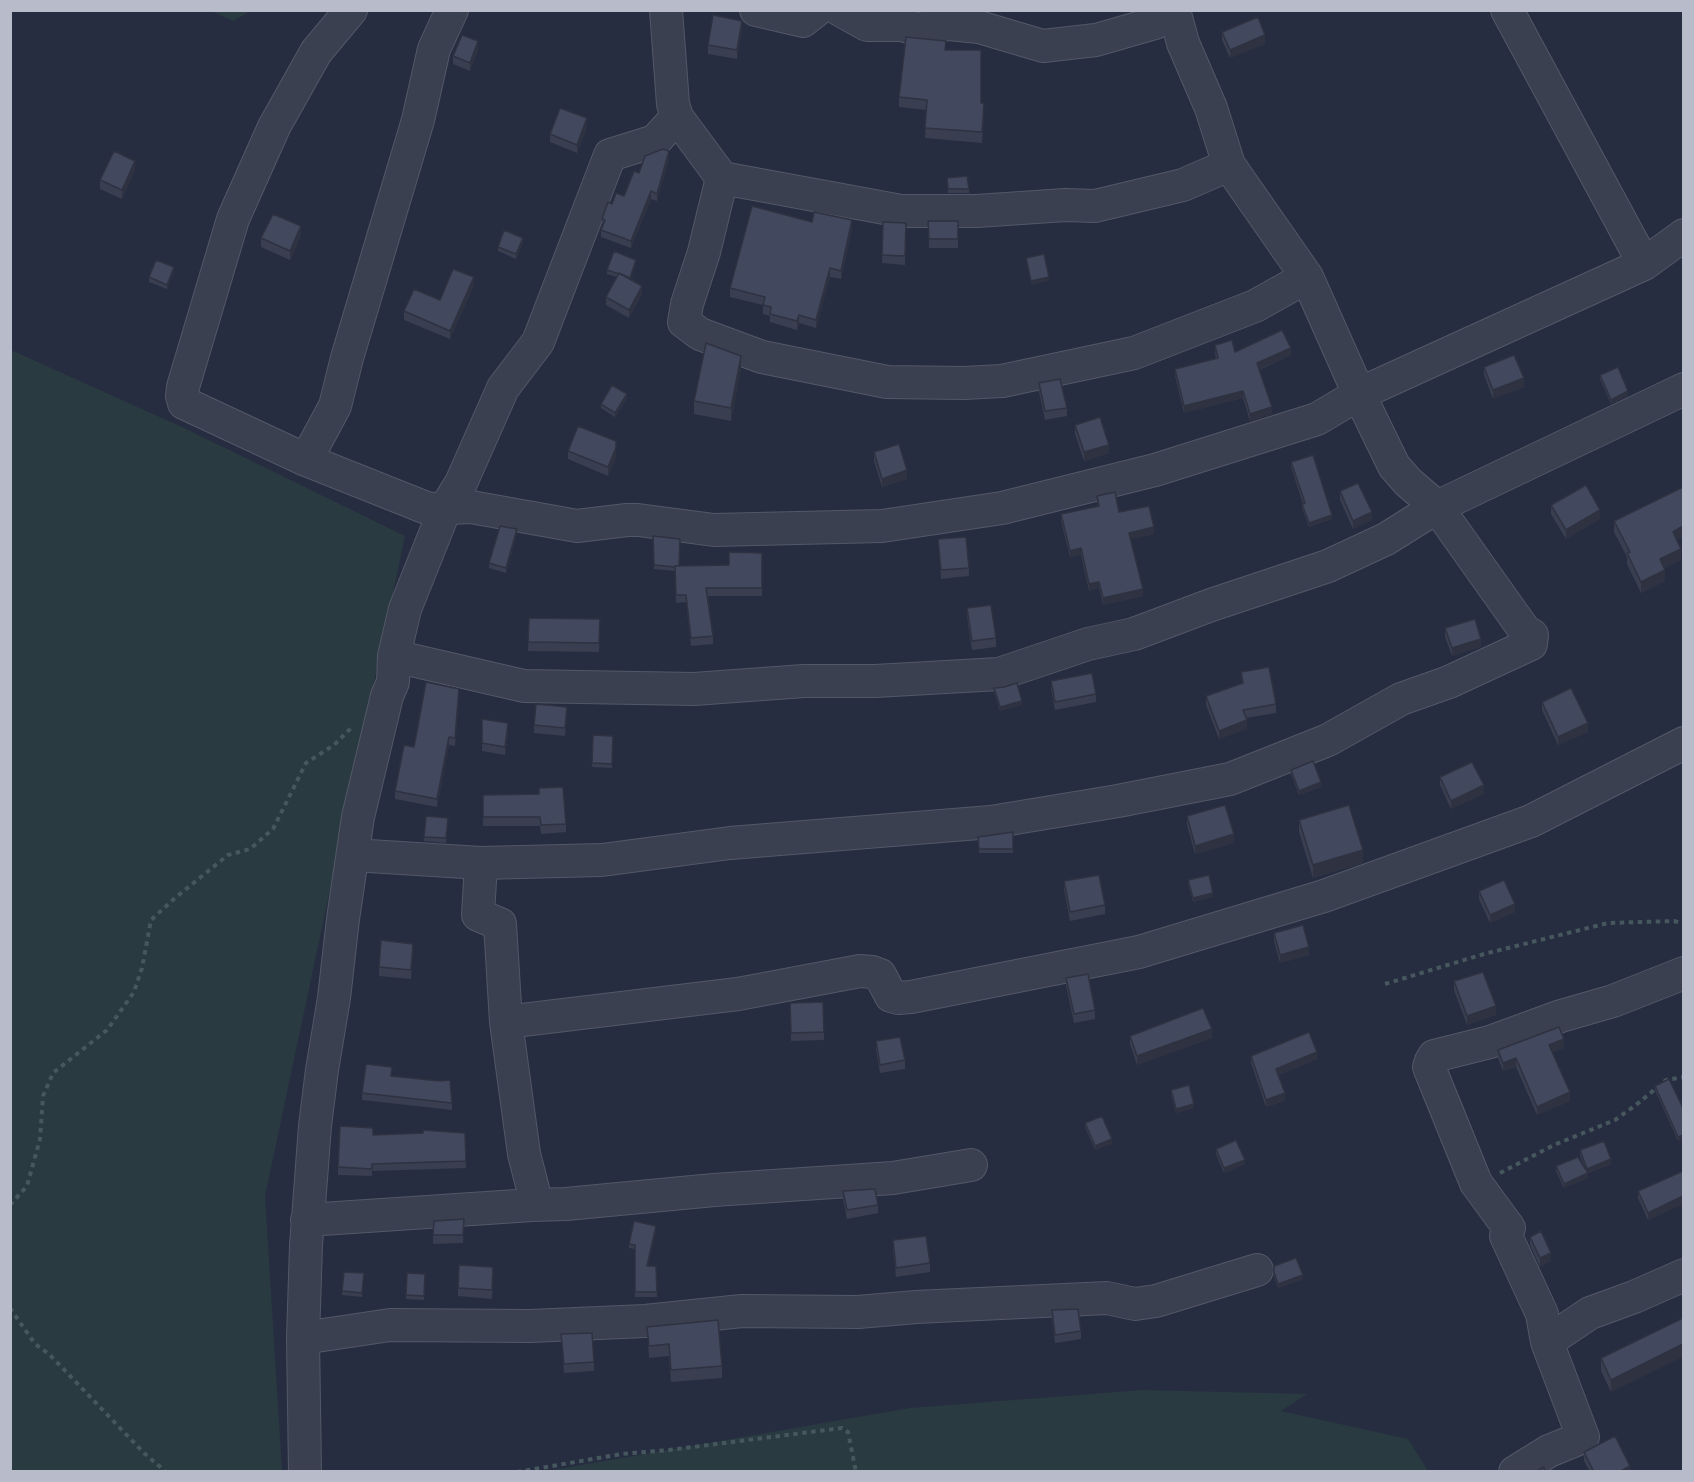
<!DOCTYPE html>
<html>
<head>
<meta charset="utf-8">
<style>
  body { margin:0 }
  #map { position:relative; width:1694px; height:1482px; overflow:hidden; background:#272d40; font-family:"Asap Condensed",sans-serif }
  canvas { display:block }
  .frame { position:absolute; inset:0; border:12px solid #b8bcca; pointer-events:none }
</style>
</head>
<body>
<div id="map">
<canvas width="1694" height="1482"></canvas>
<div class="frame"></div>
</div>
<script>
const g = document.querySelector('canvas').getContext('2d');
g.lineJoin = 'round';
function fill(path, color) { g.fillStyle = color; g.fill(path, 'evenodd'); }
const poly = rows => new Path2D(rows.map(r => 'M' + r).join(''));
function stroke(path, color, width, dash) { g.strokeStyle = color; g.lineWidth = width; g.lineCap = dash ? 'butt' : 'round'; g.setLineDash(dash || []); g.stroke(path); }
fill(poly([
  [211,11,251,11,233,21],
  [11,350,184,428,405,536,265,1196,282,1471,11,1472],
  [1143,1390,1307,1394,1281,1411,1408,1439,1428,1471,547,1471,910,1408]
]), '#293a41');
const minor = poly([
  [351,10,316,52,274,127,233,219,183,387,182,396,184,403,306,460,429,509,471,507,577,526,627,520,638,520,714,530,882,526,1002,508,1155,470,1317,419,1359,394,1644,264,1684,235],
  [666,10,673,104,677,117,722,178,901,211,977,211,1065,205,1095,206,1183,185,1229,165],
  [756,10,803,21,817,10],
  [840,10,867,25,901,25,917,29,949,24,979,27,1043,46,1096,40,1155,23,1165,10],
  [1507,10,1644,264],
  [722,178,704,252,687,304,684,322,700,334,762,357,887,382,964,383,1002,381,1134,353,1255,306,1307,277],
  [306,460,335,406,347,358,418,120,434,49,452,10],
  [394,656,524,686,694,689,804,681,875,681,999,674,1088,644,1134,634,1211,605,1328,566,1386,539,1437,507,1684,389],
  [353,855,481,863,602,860,730,843,991,822,1118,801,1230,779,1328,740,1401,699,1449,682,1531,644,1532,635,1525,631,1437,507,1408,482,1394,466,1359,394,1307,277,1229,165,1211,108,1183,43,1174,10],
  [481,863,478,915,500,924,506,1022,524,1154,533,1189,532,1205],
  [506,1022,738,994,860,971,872,972,880,975,891,996,898,998,911,997,1139,952,1324,896,1531,821,1684,743],
  [307,1220,532,1205,566,1204,714,1190,893,1178,971,1165],
  [303,1338,390,1325,530,1326,645,1321,742,1311,858,1312,916,1307,1107,1298,1135,1304,1156,1301,1257,1270],
  [1547,1342,1590,1313,1634,1297,1684,1275],
  [305,1472,303,1338,306,1245,315,1126,322,1070,334,998,343,919,358,817,387,696,393,682,394,656,405,609,445,509,461,483,503,388,538,342,610,155,655,141,677,117],
  [1515,1472,1549,1451,1583,1437,1547,1342,1542,1314,1506,1236,1509,1228,1476,1183,1429,1067,1431,1061,1434,1056,1490,1042,1561,1016,1613,1001,1684,973]
]);
stroke(minor, '#535868', 34);
stroke(poly([
  [1385,984,1484,954,1608,923,1674,921,1684,924],
  [1500,1173,1554,1145,1615,1120,1636,1105,1666,1080,1684,1077],
  [10,1205,27,1186,40,1139,43,1096,53,1073,107,1030,134,992,142,968,151,920,175,898,228,855,250,849,273,829,306,763,334,745,351,728],
  [10,1308,35,1344,49,1354,144,1453,166,1472],
  [517,1472,622,1454,669,1450,842,1428,848,1432,856,1472]
]), '#47575e', 4, [4.5, 4.5]);
stroke(minor, '#3b4050', 32);
fill(poly([
  [742,29,737,59,708,54,708,45],
  [1222,32,1265,44,1230,58,1222,40],
  [478,50,470,71,453,64,453,56],
  [946,50,981,103,984,113,982,143,925,138,926,110,899,107,899,97],
  [587,127,577,153,550,142,550,134],
  [669,159,657,201,651,199,631,248,601,237,601,230,603,227,602,219,612,204,624,196,639,173],
  [135,170,122,199,100,189,100,180],
  [947,178,969,189,969,193,948,193],
  [928,221,958,221,958,248,929,248],
  [812,222,852,229,841,279,830,277,816,328,799,323,797,330,770,322,770,316,763,314,763,305,730,297,730,288],
  [883,222,906,223,905,265,882,263],
  [301,235,290,260,261,247,261,238],
  [523,242,516,259,498,251,498,247],
  [636,264,630,279,642,294,629,318,606,305,606,297,617,277,607,274,607,270],
  [174,271,167,289,149,282,149,277],
  [474,285,450,339,404,320,404,311,440,300],
  [1215,345,1235,352,1291,355,1259,370,1272,414,1250,421,1243,398,1184,413,1175,376,1175,369,1216,359,1215,352],
  [1484,367,1524,387,1493,399,1484,375],
  [741,368,731,421,694,414,694,401],
  [1600,375,1628,396,1611,404,1600,379],
  [1039,383,1067,408,1067,416,1045,420,1039,392],
  [627,398,615,417,601,408,601,404],
  [1075,425,1109,453,1084,461,1075,434],
  [568,451,616,457,608,476,568,459],
  [874,452,907,479,882,487,874,461],
  [1291,462,1332,519,1309,527,1302,508,1302,504,1303,504,1291,467],
  [1340,491,1372,520,1353,529,1340,500],
  [1097,496,1119,512,1154,534,1131,539,1143,596,1103,605,1099,588,1089,591,1081,555,1070,557,1061,521,1061,514,1098,506],
  [1551,505,1600,519,1566,539,1551,514],
  [1614,521,1677,540,1681,560,1664,568,1665,581,1641,593,1627,564,1627,557,1614,532],
  [517,533,506,573,489,568,489,563],
  [653,536,680,566,729,565,762,553,762,596,708,596,713,636,713,644,691,646,686,602,676,603,675,571,654,569],
  [938,539,969,568,969,576,941,579],
  [967,608,996,638,996,647,972,650,967,617],
  [529,618,600,619,599,652,528,651],
  [1445,628,1481,647,1452,656,1445,637],
  [1241,672,1276,704,1276,713,1246,718,1247,729,1219,739,1206,705,1206,696,1242,684],
  [1051,681,1096,694,1096,702,1055,710,1051,689],
  [994,688,1022,705,1000,711,994,692],
  [459,697,455,746,449,745,437,807,395,799,395,791,414,747],
  [1542,702,1588,732,1558,745,1542,710],
  [567,716,565,736,534,733,534,725],
  [482,719,508,732,505,755,482,751],
  [593,735,613,736,612,768,592,767],
  [1291,770,1321,787,1299,795,1291,774],
  [1440,777,1484,794,1451,809,1440,785],
  [483,795,566,824,566,832,541,834,540,826,483,826],
  [1187,816,1234,843,1195,854,1187,825],
  [1299,820,1363,863,1313,878,1299,832],
  [448,822,446,843,424,841,424,837],
  [1013,832,1013,853,979,853,978,837],
  [1188,880,1213,897,1193,902,1188,884],
  [1064,881,1105,905,1105,914,1070,921,1064,890],
  [1479,891,1515,912,1490,923,1479,899],
  [1274,933,1309,955,1280,963,1274,941],
  [413,952,411,979,379,976,379,967],
  [1066,978,1095,1010,1095,1019,1074,1023,1066,986],
  [1454,981,1496,1015,1467,1025,1454,990],
  [790,1003,824,1032,824,1040,791,1041],
  [1130,1036,1212,1038,1137,1065,1130,1044],
  [876,1041,905,1060,905,1069,880,1073,876,1050],
  [1564,1048,1552,1052,1570,1101,1537,1115,1516,1067,1503,1071,1498,1058,1498,1050],
  [1251,1056,1317,1059,1279,1075,1285,1101,1266,1107,1251,1063],
  [392,1076,452,1103,452,1110,362,1100,362,1093],
  [1655,1086,1683,1108,1678,1141,1655,1090],
  [1171,1090,1194,1108,1176,1113,1171,1095],
  [1085,1123,1112,1144,1095,1150,1085,1127],
  [465,1133,466,1168,372,1171,372,1176,338,1175,338,1167,373,1135],
  [1216,1149,1245,1164,1224,1173,1216,1154],
  [1580,1150,1611,1164,1588,1173,1588,1178,1564,1188,1556,1171,1556,1166,1586,1171,1580,1155],
  [1683,1171,1683,1204,1648,1220,1638,1198,1638,1191],
  [843,1191,878,1205,878,1213,847,1219,843,1199],
  [464,1219,463,1243,433,1244,433,1235],
  [656,1231,648,1266,656,1266,657,1297,635,1297,635,1249,629,1248,629,1244],
  [1530,1237,1551,1261,1540,1267,1530,1245],
  [893,1240,930,1263,930,1272,896,1277,893,1249],
  [344,1272,364,1273,362,1297,342,1295],
  [1274,1272,1303,1279,1278,1288,1274,1276],
  [407,1273,425,1274,424,1300,406,1299],
  [493,1276,492,1299,458,1296,458,1288],
  [1052,1310,1081,1331,1081,1339,1055,1343,1052,1319],
  [1683,1318,1611,1392,1601,1371,1601,1358],
  [647,1327,722,1366,722,1378,671,1382,669,1356,649,1358],
  [561,1334,594,1362,594,1371,564,1373],
  [1584,1452,1630,1472,1590,1472,1584,1461]
]), '#393e50');
fill(poly([
  [742,21,742,29,737,59,737,50],
  [1265,35,1265,44,1230,58,1230,50],
  [478,41,478,50,470,71,470,63],
  [587,118,587,127,577,153,577,145],
  [669,151,669,159,657,201,657,194],
  [135,161,135,170,122,199,122,190],
  [651,191,651,199,631,248,631,241],
  [852,220,852,229,841,279,841,271],
  [301,226,301,235,290,260,290,251],
  [523,238,523,242,516,259,516,254],
  [636,260,636,264,630,282,630,278],
  [174,267,174,271,167,289,167,285],
  [830,268,830,277,816,328,816,320],
  [474,277,474,285,450,339,450,331],
  [1049,277,1049,281,1031,285,1031,281],
  [642,286,642,294,629,318,629,310],
  [799,315,799,323,797,330,797,321],
  [1291,348,1291,355,1257,370,1257,363],
  [741,356,741,368,731,421,731,408],
  [1524,378,1524,387,1493,399,1493,390],
  [1243,391,1243,398,1184,413,1184,406],
  [1628,391,1628,396,1611,404,1611,400],
  [627,394,627,398,615,417,615,413],
  [1272,407,1272,414,1250,421,1250,414],
  [1109,445,1109,453,1084,461,1084,452],
  [616,448,616,457,608,476,608,467],
  [907,470,907,479,882,487,882,479],
  [1600,510,1600,519,1566,539,1566,530],
  [1372,512,1372,520,1353,529,1353,521],
  [1332,515,1332,519,1309,527,1309,523],
  [1683,526,1683,537,1673,542,1673,532],
  [1154,527,1154,534,1129,540,1129,533],
  [517,529,517,533,506,573,506,568],
  [1081,548,1081,555,1070,557,1070,551],
  [1681,549,1681,560,1660,570,1660,559],
  [1665,570,1665,581,1641,593,1641,582],
  [1099,582,1099,588,1089,591,1089,584],
  [1143,589,1143,596,1103,605,1103,598],
  [1481,639,1481,647,1452,656,1452,648],
  [459,689,459,697,455,746,455,738],
  [1022,701,1022,705,1000,711,1000,707],
  [1247,720,1247,729,1219,739,1219,731],
  [508,723,508,732,505,755,505,747],
  [1588,723,1588,732,1558,745,1558,737],
  [449,737,449,745,437,807,437,799],
  [1321,782,1321,787,1299,795,1299,791],
  [1484,785,1484,794,1451,809,1451,801],
  [1234,834,1234,843,1195,854,1195,846],
  [1363,850,1363,863,1313,878,1313,865],
  [1213,893,1213,897,1193,902,1193,898],
  [1515,904,1515,912,1490,923,1490,915],
  [1309,947,1309,955,1280,963,1280,955],
  [1496,1006,1496,1015,1467,1025,1467,1016],
  [1212,1029,1212,1038,1137,1065,1137,1056],
  [1564,1039,1564,1048,1549,1053,1549,1045],
  [1317,1052,1317,1059,1276,1076,1276,1069],
  [1516,1058,1516,1067,1503,1071,1503,1063],
  [1570,1092,1570,1101,1537,1115,1537,1107],
  [1285,1093,1285,1101,1266,1107,1266,1100],
  [1194,1104,1194,1108,1176,1113,1176,1109],
  [1683,1135,1683,1139,1678,1141,1678,1137],
  [1112,1139,1112,1144,1095,1150,1095,1146],
  [1611,1159,1611,1164,1587,1173,1587,1169],
  [1245,1160,1245,1164,1224,1173,1224,1168],
  [1588,1173,1588,1178,1564,1188,1564,1184],
  [1683,1196,1683,1204,1648,1220,1648,1213],
  [656,1226,656,1231,647,1270,647,1266],
  [1551,1253,1551,1261,1540,1267,1540,1258],
  [1303,1275,1303,1279,1278,1288,1278,1284],
  [1683,1344,1683,1357,1611,1392,1611,1380],
  [1630,1466,1630,1472,1619,1472]
]), '#2e3241');
const building = poly([
  [713,15,742,21,737,50,708,45,713,15],
  [1258,17,1265,35,1230,50,1222,32,1258,17],
  [462,35,478,41,470,63,453,56,462,35],
  [906,37,946,41,945,50,981,50,981,103,984,103,982,132,925,128,927,100,899,97,906,37],
  [560,108,587,118,577,145,550,134,560,108],
  [663,149,669,151,657,194,651,191,631,241,601,230,605,220,602,219,608,202,612,204,616,193,624,196,634,171,639,173,645,156,663,149],
  [114,151,135,161,122,190,100,180,114,151],
  [967,176,969,189,948,189,947,178,967,176],
  [752,206,812,222,814,212,852,220,841,271,830,268,816,320,799,315,797,321,770,314,771,307,763,305,765,297,730,288,752,206],
  [273,214,301,226,290,251,261,238,273,214],
  [928,221,958,221,958,239,929,239,928,221],
  [883,222,906,223,905,256,882,255,883,222],
  [504,230,523,238,516,254,498,247,504,230],
  [614,251,636,260,630,278,619,273,619,274,607,270,614,251],
  [1044,254,1049,277,1031,281,1026,258,1044,254],
  [156,260,174,267,167,285,149,277,156,260],
  [453,269,474,277,450,331,404,311,414,289,440,300,453,269],
  [619,273,642,286,629,310,606,297,619,273],
  [1282,330,1291,348,1257,363,1272,407,1250,414,1243,391,1184,406,1175,369,1218,358,1215,345,1232,340,1235,352,1282,330],
  [706,343,741,356,731,408,694,401,706,343],
  [1514,355,1524,378,1493,390,1484,367,1514,355],
  [1618,367,1628,391,1611,400,1600,375,1618,367],
  [1060,379,1067,408,1045,411,1039,383,1060,379],
  [612,385,627,394,615,413,601,404,612,385],
  [1100,417,1109,445,1084,452,1075,425,1100,417],
  [578,426,616,441,616,448,608,467,568,451,578,426],
  [899,444,907,470,882,479,874,452,899,444],
  [1313,455,1332,515,1309,523,1302,504,1305,503,1291,462,1313,455],
  [1358,483,1372,512,1353,521,1340,491,1358,483],
  [1586,485,1600,510,1566,530,1551,505,1586,485],
  [1683,487,1683,526,1673,532,1681,549,1660,559,1665,570,1641,582,1627,553,1630,552,1614,521,1683,487],
  [1115,492,1119,512,1149,506,1154,527,1129,533,1143,589,1103,598,1099,582,1089,584,1081,548,1070,551,1061,514,1099,506,1097,496,1115,492],
  [500,526,517,529,506,568,489,563,500,526],
  [653,536,680,539,679,566,675,566,675,567,654,565,653,536],
  [966,537,969,568,941,570,938,539,966,537],
  [729,552,762,553,762,588,706,588,713,636,691,638,686,595,676,595,675,566,729,565,729,552],
  [991,605,996,638,972,641,967,608,991,605],
  [529,618,600,619,599,643,528,642,529,618],
  [1475,619,1481,639,1452,648,1445,628,1475,619],
  [1269,667,1276,704,1243,710,1247,720,1219,731,1206,696,1243,683,1241,672,1269,667],
  [1092,673,1096,694,1055,702,1051,681,1092,673],
  [426,682,459,689,455,738,449,737,437,799,395,791,404,745,414,747,426,682],
  [1017,683,1022,701,1000,707,994,688,1004,687,1017,683],
  [1571,688,1588,723,1558,737,1542,702,1571,688],
  [536,704,567,707,565,728,534,725,536,704],
  [482,719,508,723,505,747,482,743,482,719],
  [593,735,613,736,612,764,592,763,593,735],
  [1313,761,1321,782,1299,791,1291,770,1313,761],
  [1472,762,1484,785,1451,801,1440,777,1472,762],
  [563,787,566,824,541,825,540,817,483,817,483,795,539,794,539,788,563,787],
  [1225,805,1234,834,1195,846,1187,816,1225,805],
  [1349,805,1363,850,1313,865,1299,820,1349,805],
  [426,816,448,818,446,838,424,837,426,816],
  [1013,832,1013,849,979,849,978,837,1013,832],
  [1099,875,1105,905,1070,912,1064,881,1099,875],
  [1209,875,1213,893,1193,898,1188,880,1209,875],
  [1504,880,1515,904,1490,915,1479,891,1504,880],
  [1303,925,1309,947,1280,955,1274,933,1303,925],
  [381,940,413,944,411,970,379,967,381,940],
  [1483,972,1496,1006,1467,1016,1454,981,1483,972],
  [1088,974,1095,1010,1074,1014,1066,978,1088,974],
  [823,1002,824,1032,791,1033,790,1003,823,1002],
  [1203,1008,1212,1029,1137,1056,1130,1036,1203,1008],
  [1559,1027,1564,1039,1549,1045,1570,1092,1537,1107,1516,1058,1503,1063,1498,1050,1559,1027],
  [1309,1032,1317,1052,1276,1069,1285,1093,1266,1100,1251,1056,1309,1032],
  [900,1037,905,1060,880,1065,876,1041,900,1037],
  [366,1064,392,1067,391,1076,440,1081,450,1080,452,1103,362,1093,366,1064],
  [1669,1079,1683,1108,1683,1135,1678,1137,1655,1086,1669,1079],
  [1189,1085,1194,1104,1176,1109,1171,1090,1189,1085],
  [1102,1116,1112,1139,1095,1146,1085,1123,1102,1116],
  [340,1126,373,1128,373,1135,423,1133,423,1130,465,1133,466,1161,372,1164,372,1169,338,1167,340,1126],
  [1236,1140,1245,1160,1224,1168,1216,1149,1236,1140],
  [1604,1141,1611,1159,1587,1169,1580,1150,1604,1141],
  [1578,1157,1588,1173,1564,1184,1556,1166,1578,1157],
  [1683,1171,1683,1196,1648,1213,1638,1191,1683,1171],
  [875,1189,878,1205,847,1210,843,1191,875,1189],
  [464,1219,463,1235,433,1235,434,1221,464,1219],
  [634,1221,656,1226,647,1266,656,1266,657,1292,635,1292,635,1245,629,1244,634,1221],
  [1541,1231,1551,1253,1540,1258,1530,1237,1541,1231],
  [926,1236,930,1263,896,1268,893,1240,926,1236],
  [1296,1258,1303,1275,1278,1284,1274,1272,1274,1266,1296,1258],
  [459,1265,493,1267,492,1290,458,1288,459,1265],
  [344,1272,364,1273,362,1293,342,1291,344,1272],
  [407,1273,425,1274,424,1296,406,1295,407,1273],
  [1078,1309,1081,1331,1055,1335,1052,1310,1078,1309],
  [1683,1318,1683,1344,1611,1380,1601,1358,1683,1318],
  [718,1320,722,1366,671,1370,669,1344,649,1346,647,1327,718,1320],
  [592,1333,594,1362,564,1364,561,1334,592,1333],
  [1615,1436,1630,1466,1619,1472,1594,1472,1584,1452,1615,1436],
  [1544,1467,1545,1472,1536,1472,1544,1467]
]);
fill(building, '#42485d');
stroke(building, '#2e3241', 1.5);
</script>
</body>
</html>
